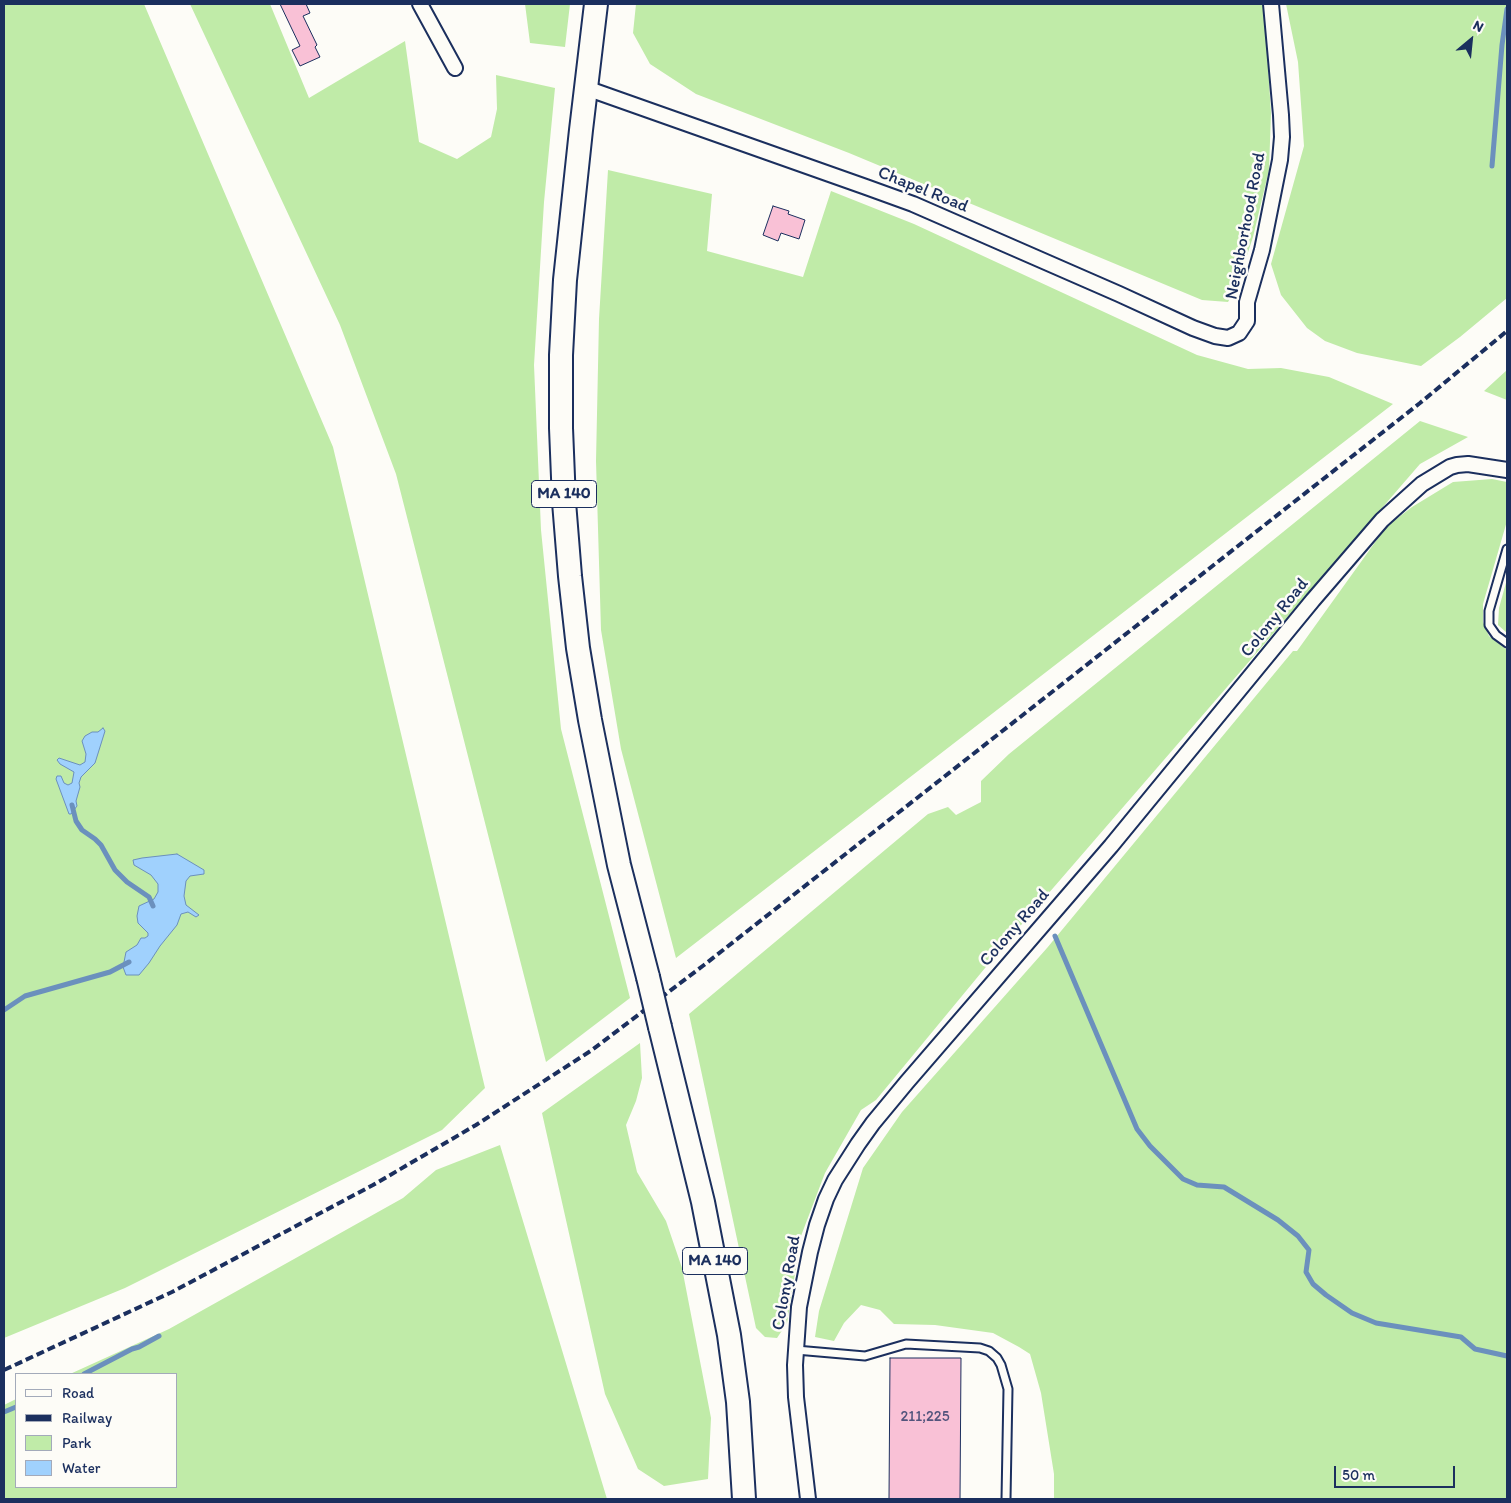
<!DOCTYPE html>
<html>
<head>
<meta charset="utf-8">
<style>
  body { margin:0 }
  #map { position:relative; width:1511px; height:1503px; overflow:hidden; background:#fdfcf7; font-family:Itim,sans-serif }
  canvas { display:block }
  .frame { position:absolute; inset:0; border:5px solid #1b2f5e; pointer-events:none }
  .legend { position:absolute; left:15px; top:1373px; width:162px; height:115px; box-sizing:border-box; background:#fdfcf7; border:1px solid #a3aaba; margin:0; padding:6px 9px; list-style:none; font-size:15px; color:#1b2f5e }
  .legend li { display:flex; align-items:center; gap:10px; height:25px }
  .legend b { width:25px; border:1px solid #a3aaba }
  .north { position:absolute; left:1446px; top:15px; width:50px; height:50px; -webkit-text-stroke:4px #fdfcf7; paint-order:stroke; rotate:28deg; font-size:14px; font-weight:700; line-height:20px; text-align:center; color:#1b2f5e }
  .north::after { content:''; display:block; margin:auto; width:18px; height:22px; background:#1b2f5e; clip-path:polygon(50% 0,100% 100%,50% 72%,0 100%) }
  .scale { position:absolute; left:1334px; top:1466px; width:121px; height:22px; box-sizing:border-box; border:2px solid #1b2f5e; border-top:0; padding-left:6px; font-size:15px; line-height:18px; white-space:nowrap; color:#1b2f5e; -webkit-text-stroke:4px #fdfcf7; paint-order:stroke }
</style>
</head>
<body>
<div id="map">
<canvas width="1511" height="1503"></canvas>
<div class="frame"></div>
<ul class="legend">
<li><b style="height:6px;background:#fdfcf7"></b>Road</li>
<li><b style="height:6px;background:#1b2f5e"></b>Railway</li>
<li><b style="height:14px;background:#c0eba8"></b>Park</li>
<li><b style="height:14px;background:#a0d1fd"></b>Water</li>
</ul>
<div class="north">N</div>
<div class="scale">50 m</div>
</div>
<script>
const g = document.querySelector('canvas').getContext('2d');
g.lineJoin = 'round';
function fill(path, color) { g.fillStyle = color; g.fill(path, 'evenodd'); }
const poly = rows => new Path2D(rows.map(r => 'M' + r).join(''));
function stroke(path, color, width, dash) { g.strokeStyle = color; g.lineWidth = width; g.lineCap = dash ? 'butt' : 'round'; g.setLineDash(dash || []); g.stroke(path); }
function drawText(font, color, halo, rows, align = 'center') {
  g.font = font + ' Itim,sans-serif'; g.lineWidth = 5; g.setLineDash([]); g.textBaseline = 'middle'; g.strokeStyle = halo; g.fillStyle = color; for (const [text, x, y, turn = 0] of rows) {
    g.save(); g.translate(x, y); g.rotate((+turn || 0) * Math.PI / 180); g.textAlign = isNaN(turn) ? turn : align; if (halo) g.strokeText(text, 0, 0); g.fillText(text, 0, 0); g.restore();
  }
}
fill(poly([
  [4,4,144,4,333,447,485,1088,442,1130,125,1288,4,1338],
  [190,4,270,4,309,98,405,41,419,142,457,159,491,137,497,109,496,75,555,88,544,202,534,365,541,530,561,729,630,998,546,1062,396,474,340,325],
  [525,4,570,4,565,47,530,43],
  [636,4,1264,4,1271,113,1269,170,1253,237,1237,286,1228,302,1202,300,849,153,696,94,650,64,633,33],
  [1286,4,1507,4,1507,298,1460,337,1421,366,1357,353,1325,341,1307,328,1281,295,1271,264,1304,146,1298,62],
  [608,170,712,194,707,251,803,277,831,191,914,224,1197,355,1248,369,1281,368,1329,377,1393,404,676,958,621,749,601,630,596,461,599,319],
  [1507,370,1507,400,1484,391],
  [1420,421,1468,437,1420,464,1009,939,876,1100,861,1110,825,1173,801,1236,787,1323,777,1338,765,1337,756,1328,689,1014,928,814,948,807,956,815,981,802,981,781,1009,754],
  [1492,479,1507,482,1507,521,1483,604,1483,622,1489,636,1507,650,1507,1499,1054,1499,1054,1474,1041,1393,1030,1354,1019,1347,993,1333,935,1325,894,1324,880,1310,861,1305,844,1323,834,1341,815,1337,819,1311,863,1168,902,1112,1047,948,1293,651,1297,651,1386,527,1412,507,1453,482],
  [1507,579,1507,633,1498,625,1499,608],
  [640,1043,642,1078,636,1101,626,1125,637,1172,666,1221,682,1268,711,1418,708,1479,664,1486,638,1469,605,1394,542,1113],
  [500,1145,607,1499,4,1499,4,1405,16,1399,16,1487,176,1487,176,1374,70,1374,169,1329,403,1198,436,1170]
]), '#c0eba8');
const water = poly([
  [103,728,105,731,95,763,81,777,79,783,80,787,76,801,77,806,71,814,69,814,56,779,57,776,61,776,64,783,68,785,72,783,74,772,60,764,57,760,59,758,80,765,85,762,86,754,82,741,85,736,92,732,98,732,103,728],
  [177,854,204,870,204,874,190,876,186,881,184,896,186,905,199,915,196,917,188,912,181,914,177,925,160,946,149,963,139,975,126,975,123,967,126,952,137,945,141,938,145,938,148,936,148,933,138,923,137,916,139,906,154,899,158,892,158,884,151,875,134,865,133,860,142,858,177,854]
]);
fill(water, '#a0d1fd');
stroke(water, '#6b90bd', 1);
stroke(poly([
  [1492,166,1502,45,1507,9],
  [72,805,76,821,82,830,95,839,101,845,115,870,127,882,149,897,153,906],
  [1055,936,1137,1129,1150,1146,1183,1179,1197,1185,1224,1187,1278,1220,1298,1236,1309,1250,1306,1272,1313,1284,1326,1295,1352,1313,1376,1323,1461,1337,1475,1349,1507,1356],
  [4,1010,25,996,110,972,129,962],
  [84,1374,132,1349,139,1347,159,1336],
  [4,1412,16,1407]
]), '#6b90bd', 5);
const building = poly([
  [280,4,306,4,310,13,303,16,317,45,315,47,320,57,300,66,292,50,300,46,280,4],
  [773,206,789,211,788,214,805,220,799,239,781,233,778,241,763,235,773,206],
  [890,1358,961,1358,960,1499,889,1499,890,1358]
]);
fill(building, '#f9c1d6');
stroke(building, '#1b2f5e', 1);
const service = poly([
  [1507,549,1489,611,1489,625,1496,635,1507,643],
  [796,1350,865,1356,906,1344,980,1348,989,1351,997,1358,1001,1365,1008,1389,1006,1499]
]);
const minor = poly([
  [420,4,455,68],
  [586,88,866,187,913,204,1119,294,1193,328,1215,336,1228,338,1239,333,1247,321,1247,302,1262,250,1280,160,1282,137,1281,115,1271,4],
  [808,1499,796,1397,795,1365,799,1307,810,1252,817,1225,826,1199,835,1180,858,1144,873,1123,907,1082,1111,846,1313,600,1382,520,1422,484,1450,467,1457,465,1468,464,1507,470]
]);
const trunk = poly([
  [596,4,581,130,565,280,561,355,561,428,564,502,570,576,578,648,590,720,619,865,648,977],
  [660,1027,703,1202,729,1335,738,1402,744,1499]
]);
stroke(service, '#1b2f5e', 11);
stroke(minor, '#1b2f5e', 18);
stroke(trunk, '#1b2f5e', 26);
stroke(service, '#fdfcf7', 7);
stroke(minor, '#fdfcf7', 14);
stroke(trunk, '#fdfcf7', 22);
stroke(poly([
  [4,1370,172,1292,373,1185,476,1125,592,1050,704,965,926,791,1420,403,1507,331]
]), '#1b2f5e', 4, [8, 4]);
const trunkBridge = poly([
  [648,977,660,1027]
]);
stroke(trunkBridge, '#1b2f5e', 26, []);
stroke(trunkBridge, '#fdfcf7', 22);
drawText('15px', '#52547c', null, [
  ["211;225",925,1417]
]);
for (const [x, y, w] of [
  [564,494,65],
  [715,1261,65]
]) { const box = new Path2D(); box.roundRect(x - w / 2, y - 13.5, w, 27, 4); g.fillStyle = '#fdfcf7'; g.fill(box); stroke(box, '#1b2f5e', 1); }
drawText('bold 16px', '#1b2f5e', null, [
  ["MA 140",564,494],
  ["MA 140",715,1261]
]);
drawText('18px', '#1b2f5e', '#fdfcf7', [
  ["Chapel Road",923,190,22],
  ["Neighborhood Road",1246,226,-79],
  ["Colony Road",1275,618,-51],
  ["Colony Road",1015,928,-49],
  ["Colony Road",787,1283,-80]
]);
</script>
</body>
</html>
